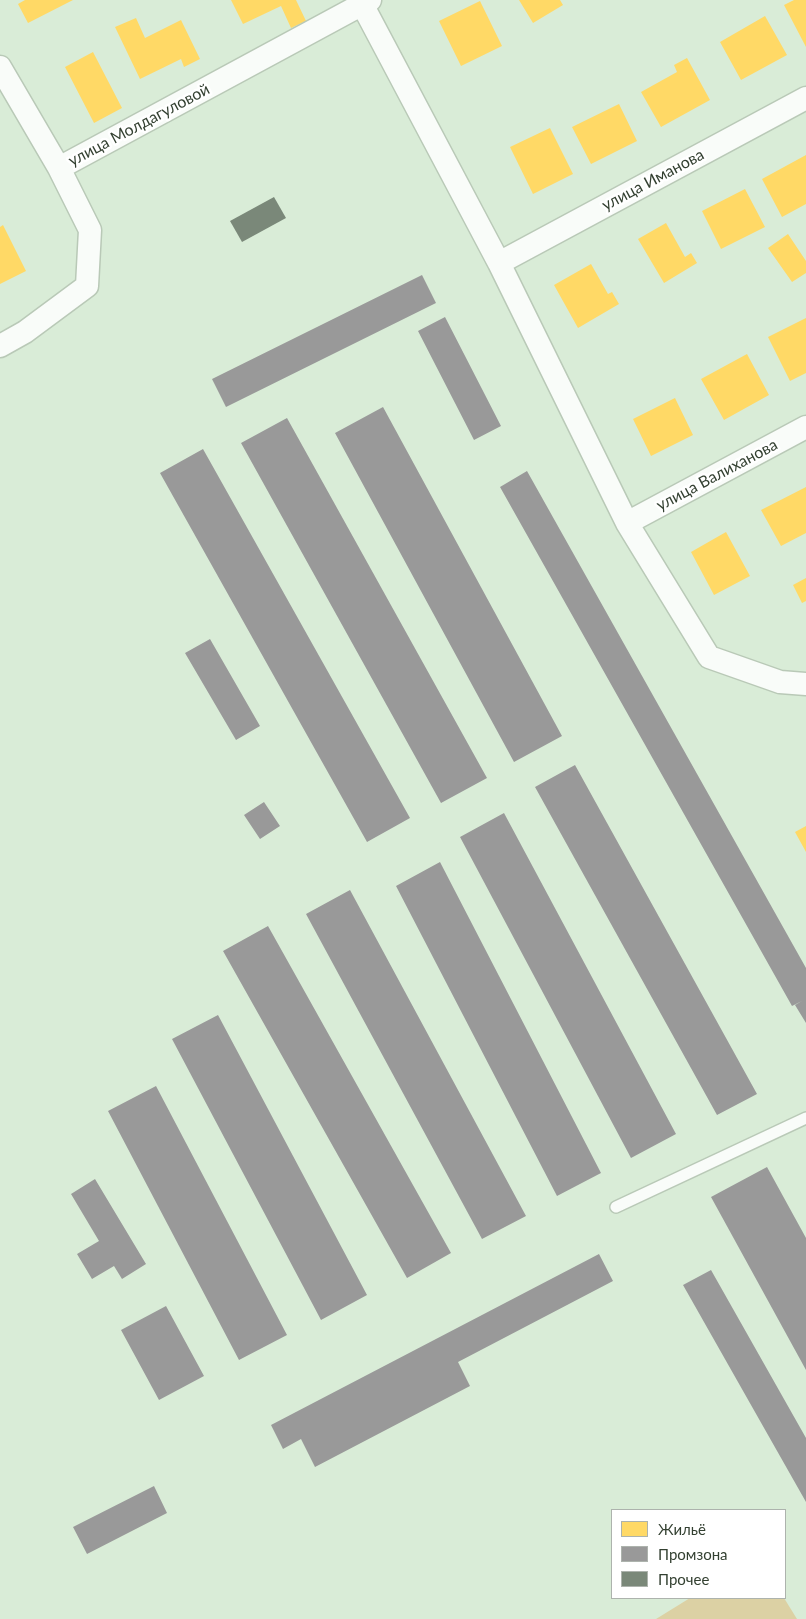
<!DOCTYPE html>
<html>
<head>
<meta charset="utf-8">
<style>
  body { margin:0 }
  #map { position:relative; width:806px; height:1619px; overflow:hidden; background:#d9ecd7; font-family:Lato,sans-serif }
  canvas { display:block }
  .legend { position:absolute; left:611px; top:1509px; width:175px; height:90px; box-sizing:border-box; background:#fff; border:1px solid #adb3ad; margin:0; padding:6px 9px; list-style:none; font-size:15px; color:#334031 }
  .legend li { display:flex; align-items:center; gap:10px; height:25px }
  .legend b { width:25px; border:1px solid #adb3ad }
</style>
</head>
<body>
<div id="map">
<canvas width="806" height="1619"></canvas>
<ul class="legend">
<li><b style="height:14px;background:#ffd966"></b>Жильё</li>
<li><b style="height:14px;background:#999"></b>Промзона</li>
<li><b style="height:14px;background:#7a8879"></b>Прочее</li>
</ul>
</div>
<script>
const g = document.querySelector('canvas').getContext('2d');
g.lineJoin = 'round';
function fill(path, color) { g.fillStyle = color; g.fill(path, 'evenodd'); }
const poly = rows => new Path2D(rows.map(r => 'M' + r).join(''));
function stroke(path, color, width, dash) { g.strokeStyle = color; g.lineWidth = width; g.lineCap = dash ? 'butt' : 'round'; g.setLineDash(dash || []); g.stroke(path); }
function drawText(font, color, halo, rows, align = 'center') {
  g.font = font + ' Lato,sans-serif'; g.lineWidth = 5; g.setLineDash([]); g.textBaseline = 'middle'; g.strokeStyle = halo; g.fillStyle = color; for (const [text, x, y, turn = 0] of rows) {
    g.save(); g.translate(x, y); g.rotate((+turn || 0) * Math.PI / 180); g.textAlign = isNaN(turn) ? turn : align; if (halo) g.strokeText(text, 0, 0); g.fillText(text, 0, 0); g.restore();
  }
}
fill(poly([
  [690,1598,784,1598,797,1619,656,1619]
]), '#dcd1a4');
fill(poly([
  [25,0,73,0,28,23,18,4],
  [231,0,296,0,306,21,291,28,281,6,243,24],
  [519,0,560,0,563,5,533,23],
  [794,0,806,0,806,47,784,5],
  [480,1,502,46,461,66,439,21],
  [765,16,787,55,741,80,720,42],
  [136,18,145,38,181,20,200,59,184,67,181,59,140,79,115,27],
  [93,52,122,108,94,123,65,67],
  [687,58,710,100,661,127,641,92,677,72,674,65],
  [619,104,637,141,591,164,572,127],
  [550,128,573,174,533,194,510,147],
  [806,155,806,204,782,217,762,179],
  [745,189,765,227,721,249,702,211],
  [666,223,685,257,691,253,697,263,664,283,638,239],
  [3,225,26,271,0,284,0,227],
  [788,234,806,261,806,273,792,282,768,248],
  [591,264,608,294,612,292,619,304,578,328,554,285],
  [806,318,806,373,790,381,768,337],
  [747,354,769,395,724,420,701,379],
  [675,398,693,435,651,456,633,419],
  [806,487,806,533,781,546,761,510],
  [726,532,750,576,714,595,691,552],
  [806,578,806,601,802,603,793,585],
  [806,826,806,852,795,832]
]), '#ffd966');
fill(poly([
  [422,275,436,303,226,407,212,379],
  [445,317,501,426,474,440,418,331],
  [383,407,562,736,514,762,335,433],
  [287,418,487,778,441,803,241,443],
  [203,449,410,818,367,842,160,473],
  [527,471,806,968,806,1023,795,1005,802,1001,792,1006,500,487],
  [210,639,260,726,236,740,185,653],
  [575,765,757,1094,717,1115,535,787],
  [264,802,280,826,260,839,244,815],
  [504,813,676,1134,631,1158,460,837],
  [440,862,601,1173,557,1196,396,886],
  [350,890,526,1216,482,1239,306,914],
  [268,926,451,1253,407,1278,223,951],
  [218,1015,367,1295,321,1320,172,1039],
  [156,1086,287,1335,239,1360,108,1111],
  [767,1167,806,1238,806,1370,711,1197],
  [95,1179,146,1264,122,1279,114,1266,92,1279,77,1254,99,1241,71,1194],
  [599,1254,613,1281,458,1362,470,1386,315,1467,301,1439,283,1449,271,1425],
  [711,1270,806,1438,806,1502,683,1285],
  [166,1306,204,1376,159,1400,121,1330],
  [154,1486,167,1513,87,1554,73,1527]
]), '#999');
fill(poly([
  [274,197,286,218,242,242,230,221]
]), '#7a8879');
const service = poly([
  [616,1207,806,1118]
]);
const minor = poly([
  [362,4,499,263,627,523,709,657,780,682,806,684],
  [0,67,59,168,90,230,87,286,25,332,0,346],
  [59,168,370,0],
  [499,263,806,98],
  [627,523,806,427]
]);
stroke(service, '#b9c9b7', 14);
stroke(minor, '#b9c9b7', 25);
stroke(service, '#f9fcf9', 11);
stroke(minor, '#f9fcf9', 22);
drawText('16px', '#334031', '#fff', [
  ["улица Молдагуловой",139,125,-28],
  ["улица Иманова",653,180,-28],
  ["улица Валиханова",717,475,-28]
]);
</script>
</body>
</html>
